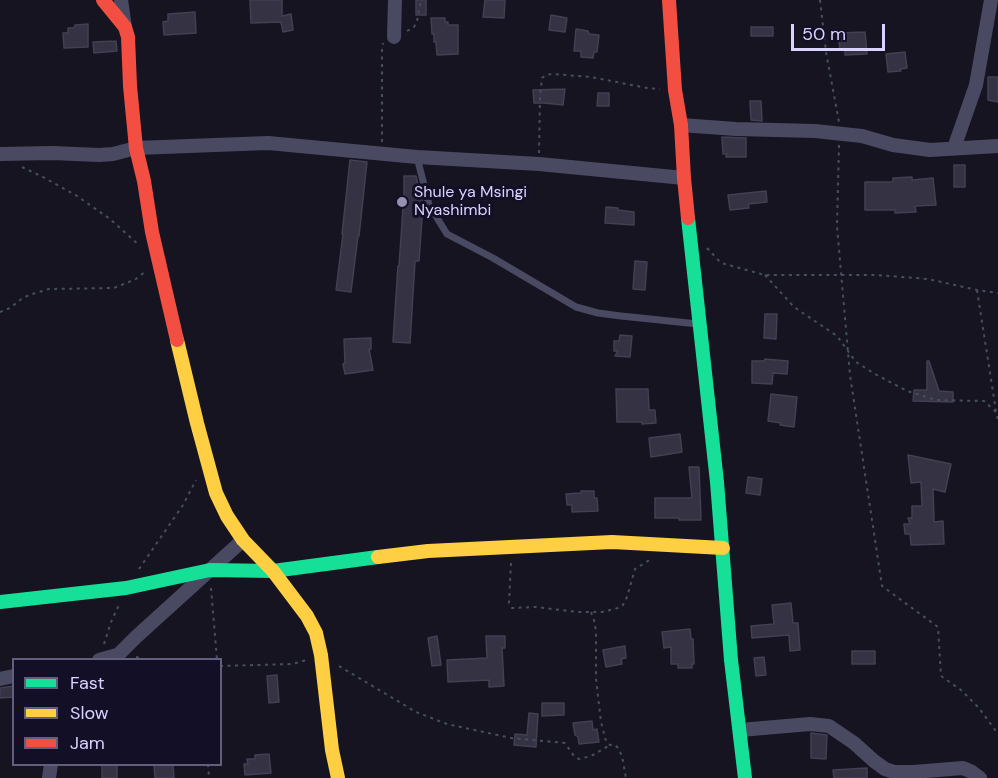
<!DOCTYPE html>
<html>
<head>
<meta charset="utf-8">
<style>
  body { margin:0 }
  #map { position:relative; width:998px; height:778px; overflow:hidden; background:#161421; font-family:"DM Sans",sans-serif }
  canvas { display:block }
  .legend { position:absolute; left:12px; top:658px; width:210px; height:108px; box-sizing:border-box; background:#130f26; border:2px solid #625e7d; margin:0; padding:8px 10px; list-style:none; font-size:18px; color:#d9d4ff }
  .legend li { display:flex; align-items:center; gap:12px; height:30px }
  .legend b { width:30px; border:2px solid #625e7d }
  .scale { position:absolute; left:791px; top:24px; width:94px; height:27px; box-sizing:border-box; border:3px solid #d9d4ff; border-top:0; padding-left:8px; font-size:18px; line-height:21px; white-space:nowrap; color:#d9d4ff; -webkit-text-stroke:4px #130f26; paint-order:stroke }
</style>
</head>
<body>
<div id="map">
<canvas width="998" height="778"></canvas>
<ul class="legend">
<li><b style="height:8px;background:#16e098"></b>Fast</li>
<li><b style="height:8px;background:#ffcf43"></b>Slow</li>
<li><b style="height:8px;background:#f24e42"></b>Jam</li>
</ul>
<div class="scale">50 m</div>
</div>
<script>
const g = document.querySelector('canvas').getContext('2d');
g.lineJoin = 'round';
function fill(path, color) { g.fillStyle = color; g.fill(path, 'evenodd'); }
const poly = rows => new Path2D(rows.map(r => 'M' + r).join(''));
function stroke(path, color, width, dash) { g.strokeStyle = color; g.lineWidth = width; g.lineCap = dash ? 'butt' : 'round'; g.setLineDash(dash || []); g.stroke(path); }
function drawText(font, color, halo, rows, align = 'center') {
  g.font = font + ' "DM Sans",sans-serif'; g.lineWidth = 6; g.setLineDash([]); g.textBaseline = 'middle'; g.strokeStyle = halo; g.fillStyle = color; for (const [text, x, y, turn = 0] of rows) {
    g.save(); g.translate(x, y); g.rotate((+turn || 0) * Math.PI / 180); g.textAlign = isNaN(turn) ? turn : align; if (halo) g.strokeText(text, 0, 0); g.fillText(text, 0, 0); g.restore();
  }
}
const building = poly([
  [250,0,282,0,282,16,291,14,293,30,283,32,281,22,251,23,250,0],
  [416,0,426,0,426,15,416,15,416,0],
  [485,0,505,0,504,18,483,17,485,0],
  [195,12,196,33,164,35,163,22,168,21,168,14,195,12],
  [551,15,567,18,565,32,549,30,551,15],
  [431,18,445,18,445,22,448,22,448,25,458,25,458,54,437,55,436,42,434,42,434,34,432,34,431,18],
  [88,24,88,47,64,48,63,33,68,33,68,28,74,28,75,25,88,24],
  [751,27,773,27,773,36,751,36,751,27],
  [576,29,588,31,589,34,599,35,597,52,594,52,593,58,581,57,581,51,574,51,576,29],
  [865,32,867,54,845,55,845,49,840,50,838,33,865,32],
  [116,41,117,51,94,53,93,42,116,41],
  [905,52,907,68,900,69,901,71,888,72,886,54,905,52],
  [988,77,998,77,998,102,988,100,988,77],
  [565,89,563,105,544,103,534,103,533,90,565,89],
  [598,93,609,93,609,106,597,106,598,93],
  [750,101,761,101,762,121,751,120,750,101],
  [722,137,746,138,746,157,726,157,727,154,723,154,722,137],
  [350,160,367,162,359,236,358,236,351,292,336,290,343,234,342,234,350,160],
  [954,165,965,165,965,187,954,187,954,165],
  [404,176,416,176,419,189,419,198,422,198,423,204,419,261,415,261,410,343,393,342,398,266,399,266,404,194,404,176],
  [912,177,912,180,933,178,936,205,915,206,916,212,895,213,895,210,865,210,865,182,893,182,893,178,912,177],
  [766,191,767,202,748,204,749,208,730,210,728,195,766,191],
  [606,207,618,208,618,210,634,212,634,225,605,223,606,207],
  [635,261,647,262,645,290,633,289,635,261],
  [765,314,777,314,776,339,764,338,765,314],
  [620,335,632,336,630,357,615,356,618,351,614,351,614,341,619,341,620,335],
  [371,338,371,349,369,349,373,370,345,374,343,364,345,363,344,339,371,338],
  [765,359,788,361,787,374,773,373,772,384,752,383,752,361,764,361,765,359],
  [927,361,929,361,939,391,953,392,953,402,913,401,914,390,927,390,927,361],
  [616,389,648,389,649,410,655,410,656,423,642,424,642,422,617,422,616,389],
  [771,394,797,397,794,427,780,425,781,423,768,421,771,394],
  [680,434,682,452,651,457,649,438,680,434],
  [908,455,951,464,945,492,933,489,934,522,943,521,944,544,911,545,910,534,905,534,904,524,910,524,908,518,912,518,912,506,922,506,921,482,911,483,908,455],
  [689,467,699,467,701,520,679,520,679,518,655,518,655,498,692,498,689,467],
  [748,477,762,479,760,495,746,493,748,477],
  [581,491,594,491,594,498,597,498,598,511,572,512,572,505,567,505,566,494,581,493,581,491],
  [791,603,793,623,798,623,800,650,790,651,789,635,752,638,751,626,774,624,772,605,791,603],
  [690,629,691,639,693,639,694,664,692,664,692,668,678,668,678,664,671,664,671,647,664,648,662,632,690,629],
  [437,636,441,665,432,666,428,638,437,636],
  [486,636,505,636,505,648,502,648,504,686,489,687,489,680,448,682,447,660,487,658,486,636],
  [625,646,626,658,621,659,622,664,606,667,603,650,625,646],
  [852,651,875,651,875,664,852,664,852,651],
  [764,657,766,675,756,676,754,658,764,657],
  [277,675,279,702,269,703,267,676,277,675],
  [14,686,14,697,0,698,0,688,14,686],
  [542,703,564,703,564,715,542,716,542,703],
  [529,713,538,714,536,747,514,745,515,734,527,735,529,713],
  [592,721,593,730,597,729,599,742,579,744,578,737,575,735,573,723,592,721],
  [811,733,827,735,826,759,811,758,811,733],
  [269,754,271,773,245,775,244,764,248,764,247,759,255,759,255,755,269,754],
  [102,765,117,765,117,778,102,778,102,765],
  [154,765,173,765,174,778,155,778,154,765],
  [867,768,867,778,834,778,833,770,867,768]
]);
fill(building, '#343243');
stroke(building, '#433f54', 1.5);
stroke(poly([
  [820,0,826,52,839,122],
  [407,31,414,27,417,21,421,0],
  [382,142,382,50,383,43],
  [839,145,837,226,850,375,882,586,938,627,941,676,961,690,979,708,998,734],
  [539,153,540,97,542,78,546,75,552,74,591,77,647,88,660,89],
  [22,167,43,177,77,196,110,219,139,245],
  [707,248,721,263,765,275,877,275,928,279,977,290,998,293],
  [765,275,794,307,837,336,856,362,875,374,907,391,936,400,984,401,997,413,998,423],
  [977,290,996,411],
  [0,312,10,308,20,300,29,295,49,289,114,288,136,279,146,271],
  [511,563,509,603,512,608,536,607,577,612,602,612,618,608,623,605,627,597,635,569,651,559],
  [139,569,183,505,196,480],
  [211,588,217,660],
  [591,612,595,623,596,635,596,679,601,722,606,741,610,745,615,745,618,748,622,756,626,778],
  [104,644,111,622,119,605],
  [136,657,147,660],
  [220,666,292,664,307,660],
  [339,666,416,712,447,724,511,738,565,743,574,756,579,759,591,756,610,745],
  [208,764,209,778]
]), '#44505f', 2, [3, 4.5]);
stroke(poly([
  [417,157,429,205,447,234,493,258,576,307,598,313,621,316,698,324]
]), '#4a4962', 7);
stroke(poly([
  [121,0,125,27],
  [394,37,395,0],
  [681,125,736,129,815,131,862,136,893,145,930,150,998,146],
  [954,148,976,85,991,0],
  [0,154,52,153,99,155,113,154,136,148,268,143,417,157,539,164,684,178],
  [99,660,117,655],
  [113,660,136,637,243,540],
  [0,679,14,676],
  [740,730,810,724,829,726,854,743,874,761,885,769,894,772,914,772,963,768,972,772,980,778],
  [49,778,51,764]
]), '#4a4962', 14);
stroke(poly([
  [688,218,717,482,731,660,745,778],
  [0,602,126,588,210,570,273,571,378,557]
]), '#16e098', 14);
stroke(poly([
  [177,340,197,423,216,493,227,516,243,540,273,571,307,616,316,633,321,655,332,750,338,778],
  [378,557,428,551,612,542,723,548]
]), '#ffcf43', 14);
stroke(poly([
  [103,0,125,27,128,37,130,86,136,148,144,181,152,232,177,340],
  [669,0,675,90,681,125,684,178,688,218]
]), '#f24e42', 14);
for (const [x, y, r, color] of [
  [402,202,6,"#9591b1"]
]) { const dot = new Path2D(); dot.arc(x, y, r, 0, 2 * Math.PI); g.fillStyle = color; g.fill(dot); stroke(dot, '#130f26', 2); }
drawText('16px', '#d9d4ff', '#130f26', [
  ["Shule ya Msingi",414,193],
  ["Nyashimbi",414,211]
], 'left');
</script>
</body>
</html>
